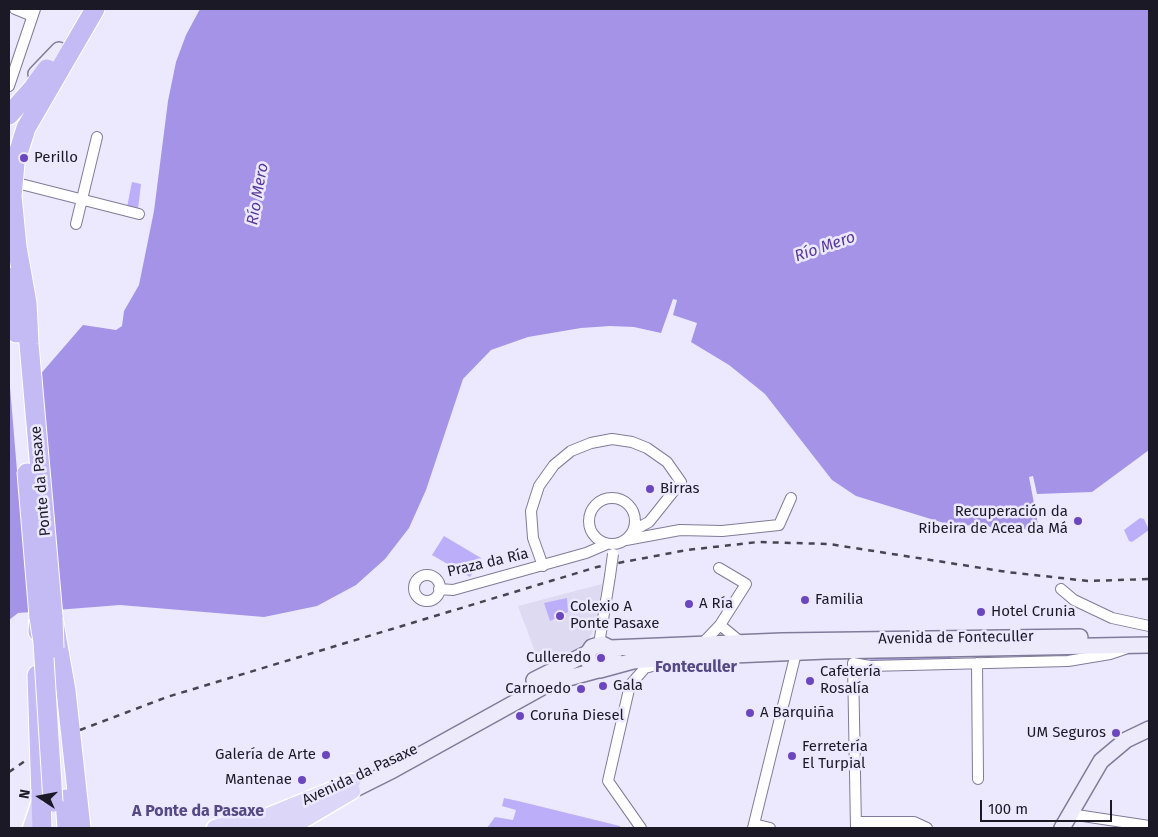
<!DOCTYPE html>
<html>
<head>
<meta charset="utf-8">
<style>
  body { margin:0 }
  #map { position:relative; width:1158px; height:837px; overflow:hidden; background:#ece9fe; font-family:"Fira Sans",sans-serif }
  canvas { display:block }
  .frame { position:absolute; inset:0; border:10px solid #1b1925; pointer-events:none }
  .north { position:absolute; left:15px; top:772px; width:50px; height:50px; -webkit-text-stroke:4px #ece9fe; paint-order:stroke; rotate:281deg; font-size:14px; font-weight:700; line-height:20px; text-align:center; color:#1b1925 }
  .north::after { content:''; display:block; margin:auto; width:18px; height:22px; background:#1b1925; clip-path:polygon(50% 0,100% 100%,50% 72%,0 100%) }
  .scale { position:absolute; left:980px; top:800px; width:132px; height:22px; box-sizing:border-box; border:2px solid #1b1925; border-top:0; padding-left:6px; font-size:15px; line-height:18px; white-space:nowrap; color:#1b1925; -webkit-text-stroke:4px #ece9fe; paint-order:stroke }
</style>
</head>
<body>
<div id="map">
<canvas width="1158" height="837"></canvas>
<div class="frame"></div>
<div class="north">N</div>
<div class="scale">100 m</div>
</div>
<script>
const g = document.querySelector('canvas').getContext('2d');
g.lineJoin = 'round';
function fill(path, color) { g.fillStyle = color; g.fill(path, 'evenodd'); }
const poly = rows => new Path2D(rows.map(r => 'M' + r).join(''));
function stroke(path, color, width, dash) { g.strokeStyle = color; g.lineWidth = width; g.lineCap = dash ? 'butt' : 'round'; g.setLineDash(dash || []); g.stroke(path); }
function drawText(font, color, halo, rows, align = 'center') {
  g.font = font + ' "Fira Sans",sans-serif'; g.lineWidth = 5; g.setLineDash([]); g.textBaseline = 'middle'; g.strokeStyle = halo; g.fillStyle = color; for (const [text, x, y, turn = 0] of rows) {
    g.save(); g.translate(x, y); g.rotate((+turn || 0) * Math.PI / 180); g.textAlign = isNaN(turn) ? turn : align; if (halo) g.strokeText(text, 0, 0); g.fillText(text, 0, 0); g.restore();
  }
}
fill(poly([
  [602,584,596,626,585,645,546,662,537,657,518,606]
]), '#dddaf2');
fill(poly([
  [132,182,141,184,138,209,127,207],
  [1140,518,1144,519,1149,530,1132,542,1129,541,1124,530],
  [444,536,481,558,470,577,432,555],
  [567,598,568,612,550,621,544,603],
  [951,655,951,659,867,661,876,657],
  [504,798,518,801,620,826,620,828,487,828,495,817,513,820,516,810,502,806]
]), '#bdaef9');
fill(poly([
  [200,9,1149,9,1149,450,1092,492,1037,494,1033,476,1029,477,1039,530,947,524,856,496,832,480,765,394,729,365,691,342,697,323,673,315,677,300,673,299,661,333,634,327,610,326,581,328,528,337,491,350,463,379,426,490,409,528,385,559,356,585,317,606,264,617,120,605,18,613,9,620,9,377,38,377,83,325,116,330,122,326,124,311,139,285,154,211,168,101,176,62,186,35]
]), '#a593e7');
fill(poly([
  [41,371,61,613,29,615,9,375,28,376]
]), '#ece9fe');
const street = poly([
  [15,9,32,16],
  [9,86,35,9],
  [13,182,139,214],
  [76,224,97,137],
  '589 521a23 23 0 1 1 46 0a23 23 0 1 1-46 0Z',
  [626,540,680,530,722,531,779,525,791,498],
  [543,566,533,538,531,511,539,486,554,465,571,451,591,443,612,439,632,442,647,448,667,462,681,482,649,522,634,530],
  [719,568,746,584,720,625],
  '414 588a13 13 0 1 1 26 0a13 13 0 1 1-26 0Z',
  [439,589,453,590,525,570,586,553,607,544],
  [1061,589,1074,600,1112,618,1149,626],
  [599,644,610,576],
  [701,645,720,625,742,643],
  [853,663,870,666,1068,661,1110,654,1125,649],
  [853,663,856,828],
  [977,663,978,779],
  [1070,814,1149,826],
  [856,822,914,822,927,828],
  [754,824,770,828],
  [641,828,608,781,630,685,645,668,660,664],
  [753,828,797,649]
]);
const secondary = poly([
  [36,74,59,50],
  [610,648,782,641,1080,637],
  [610,666,614,657,610,648,602,644,592,647,588,653,588,661,593,668,600,670,633,661,664,658,826,651,1149,645],
  [534,680,588,653],
  [355,789,393,770,550,683,598,670],
  [1062,828,1101,761,1126,740,1149,729]
]);
const primary = poly([
  [291,827,352,791],
  [31,828,39,804],
  [215,828,248,818],
  [239,828,352,782],
  [270,828,298,815]
]);
const highway = poly([
  [9,115,33,88,47,69],
  [9,277,14,300,16,333],
  [27,473,39,617,38,632],
  [37,675,42,828],
  [65,799,67,828],
  [81,828,66,691,53,617,29,344,27,303,17,247,12,196,15,163,26,128,95,9]
]);
stroke(street, '#807b99', 12);
stroke(secondary, '#807b99', 18);
stroke(primary, '#fff', 19);
stroke(highway, '#fff', 21);
stroke(street, '#fff', 10);
stroke(secondary, '#edeafc', 15);
stroke(primary, '#dcd6f8', 16);
stroke(highway, '#c4baf4', 19);
stroke(poly([
  [80,730,167,697,597,567,687,550,758,542,829,544,1007,572,1088,581,1149,579],
  [9,772,28,759]
]), '#474553', 2.5, [6, 6]);
const streetBridge = poly([
  [610,576,613,554]
]);
const highwayBridge = poly([
  [39,617,43,642,53,802],
  [53,617,54,648]
]);
stroke(streetBridge, '#807b99', 12, []);
stroke(highwayBridge, '#fff', 21, []);
stroke(streetBridge, '#fff', 10);
stroke(highwayBridge, '#c4baf4', 19);
for (const [x, y, r, color] of [
  [24,158,5,"#6b46bf"],
  [650,489,5,"#6b46bf"],
  [1078,521,5,"#6b46bf"],
  [805,600,5,"#6b46bf"],
  [689,604,5,"#6b46bf"],
  [981,612,5,"#6b46bf"],
  [560,616,5,"#6b46bf"],
  [601,658,5,"#6b46bf"],
  [810,681,5,"#6b46bf"],
  [603,686,5,"#6b46bf"],
  [581,689,5,"#6b46bf"],
  [750,713,5,"#6b46bf"],
  [520,716,5,"#6b46bf"],
  [1116,733,5,"#6b46bf"],
  [326,755,5,"#6b46bf"],
  [792,756,5,"#6b46bf"],
  [302,780,5,"#6b46bf"]
]) { const dot = new Path2D(); dot.arc(x, y, r, 0, 2 * Math.PI); g.fillStyle = color; g.fill(dot); stroke(dot, '#ece9fe', 2); }
drawText('15px', '#1b1925', '#ece9fe', [
  ["Perillo",34,158],
  ["Birras",660,489],
  ["Recuperación da",1068,512,"right"],
  ["Ribeira de Acea da Má",1068,529,"right"],
  ["Familia",815,600],
  ["A Ría",699,604],
  ["Colexio A",570,607],
  ["Ponte Pasaxe",570,624],
  ["Hotel Crunia",991,612],
  ["Culleredo",591,658,"right"],
  ["Cafetería",820,672],
  ["Rosalía",820,689],
  ["Gala",613,686],
  ["Carnoedo",571,689,"right"],
  ["A Barquiña",760,713],
  ["Coruña Diesel",530,716],
  ["UM Seguros",1106,733,"right"],
  ["Ferretería",802,747],
  ["El Turpial",802,764],
  ["Galería de Arte",316,755,"right"],
  ["Mantenae",292,780,"right"]
], 'left');
drawText('15px', '#1b1925', '#ece9fe', [
  ["Ponte da Pasaxe",41,481,-95],
  ["Praza da Ría",488,563,-13],
  ["Avenida de Fonteculler",956,638,-1],
  ["Avenida da Pasaxe",360,775,-25]
]);
drawText('italic 16px', '#57399b', '#ece9fe', [
  ["Río Mero",258,194,-80],
  ["Río Mero",825,247,-19]
]);
drawText('bold 16px', '#564785', '#ece9fe', [
  ["Fonteculler",696,668],
  ["A Ponte da Pasaxe",198,812]
]);
</script>
</body>
</html>
